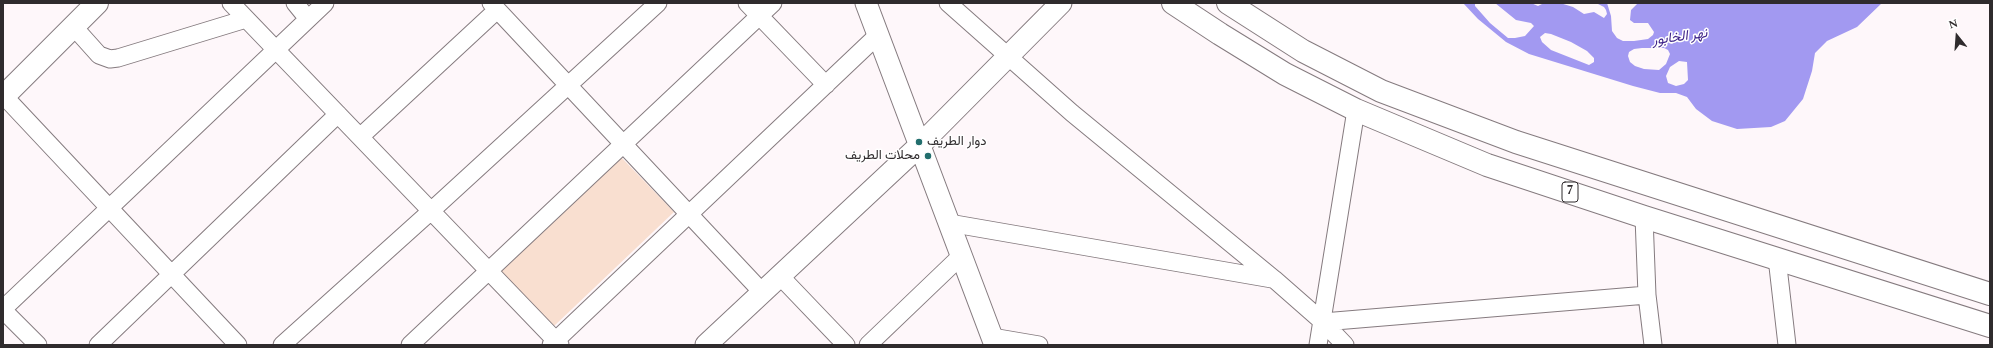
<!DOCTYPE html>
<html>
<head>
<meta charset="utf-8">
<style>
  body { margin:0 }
  #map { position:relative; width:1993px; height:348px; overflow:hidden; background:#fef7fa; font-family:Spectral,serif }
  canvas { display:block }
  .frame { position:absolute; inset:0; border:4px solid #2f2b2d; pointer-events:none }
  .north { position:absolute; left:1937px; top:16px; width:40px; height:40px; -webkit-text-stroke:3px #fff; paint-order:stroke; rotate:343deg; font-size:11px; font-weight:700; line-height:16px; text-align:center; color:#2f2b2d }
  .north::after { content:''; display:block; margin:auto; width:14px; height:18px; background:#2f2b2d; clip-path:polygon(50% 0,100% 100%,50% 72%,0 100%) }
</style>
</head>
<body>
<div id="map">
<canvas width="1993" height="348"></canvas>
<div class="frame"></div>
<div class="north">N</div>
</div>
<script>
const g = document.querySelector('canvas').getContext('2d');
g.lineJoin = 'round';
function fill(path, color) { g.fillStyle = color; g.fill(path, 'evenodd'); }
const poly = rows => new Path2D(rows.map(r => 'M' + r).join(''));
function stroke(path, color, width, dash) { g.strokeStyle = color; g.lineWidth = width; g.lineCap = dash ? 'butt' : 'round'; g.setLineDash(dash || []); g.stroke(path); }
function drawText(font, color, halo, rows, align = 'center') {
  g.font = font + ' Spectral,Vazirmatn,serif'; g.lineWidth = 3; g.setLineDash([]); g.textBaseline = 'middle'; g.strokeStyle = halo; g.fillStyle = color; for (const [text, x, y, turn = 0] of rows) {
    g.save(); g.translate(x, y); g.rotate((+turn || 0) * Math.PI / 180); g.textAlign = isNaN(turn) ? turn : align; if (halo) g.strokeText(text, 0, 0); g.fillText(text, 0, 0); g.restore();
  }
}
fill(poly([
  [620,156,674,212,553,327,500,271]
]), '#f9dfd0');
fill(poly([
  [1463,3,1475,3,1475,6,1490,23,1508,38,1515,38,1525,36,1534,26,1531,23,1516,20,1495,3,1531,3,1538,6,1544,3,1560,3,1573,7,1584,14,1594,12,1604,18,1607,14,1606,10,1604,7,1596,3,1607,3,1611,16,1612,31,1617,38,1623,41,1634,41,1648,39,1653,35,1654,32,1648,23,1634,23,1630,20,1631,10,1638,3,1882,3,1857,27,1827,41,1815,53,1812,71,1803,99,1785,121,1771,127,1737,129,1712,121,1696,109,1687,97,1676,93,1660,93,1633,86,1529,54,1506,42,1478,19],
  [1545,33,1551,34,1571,42,1587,51,1594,58,1594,62,1589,65,1551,50,1542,42,1540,37],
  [1642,48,1664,48,1668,50,1670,54,1666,64,1659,70,1644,69,1635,66,1630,62,1628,56,1629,52,1634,49],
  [1679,61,1687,62,1688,80,1684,84,1676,86,1668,83,1666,76,1670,67]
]), '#a299f1');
const minor = poly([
  [231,3,560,345],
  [295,3,308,19],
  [491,3,762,292],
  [747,3,826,85],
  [948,3,1072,113,1274,279,1323,322,1345,345],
  [73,26,99,55,110,59,118,58,246,19],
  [4,96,238,345],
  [360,137,497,10],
  [1644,217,1647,295,1653,345],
  [949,223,1272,279],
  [1777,258,1787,345],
  [780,276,846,345],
  [3,309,325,3],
  [3,310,38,345],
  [1323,322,1647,295],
  [992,337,1039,345],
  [98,345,338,114],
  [282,345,431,211,658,3],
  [410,345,773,3],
  [551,345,878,35],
  [868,345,961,256],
  [1318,345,1356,110]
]);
const tertiary = poly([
  [866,3,995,345],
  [706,345,919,146,1061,3]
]);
const secondary = poly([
  [3,97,97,3]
]);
const trunk = poly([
  [1173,3,1220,34,1285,74,1356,110,1487,165,1644,217,1990,326],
  [1228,3,1303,51,1381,91,1516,142,1990,294]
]);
stroke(minor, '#857b7f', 19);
stroke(tertiary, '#857b7f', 23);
stroke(secondary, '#857b7f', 24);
stroke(trunk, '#857b7f', 24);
stroke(minor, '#fff', 17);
stroke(tertiary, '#fff', 21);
stroke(secondary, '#fff', 22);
stroke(trunk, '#fff', 22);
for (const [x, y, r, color] of [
  [919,142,4,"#226e6d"],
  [928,156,4,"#226e6d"]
]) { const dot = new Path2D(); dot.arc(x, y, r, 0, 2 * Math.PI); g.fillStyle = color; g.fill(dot); stroke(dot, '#fff', 1.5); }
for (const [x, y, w] of [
  [1570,192,16]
]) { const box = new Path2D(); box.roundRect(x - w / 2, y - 10, w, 20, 3); g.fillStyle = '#fff'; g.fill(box); stroke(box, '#2f2b2d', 1); }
drawText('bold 12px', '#2f2b2d', null, [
  ["7",1570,192]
]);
drawText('13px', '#2f2b2d', '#fff', [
  ["دوار الطريف",927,142],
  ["محلات الطريف",920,156,"right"]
], 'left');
drawText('italic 14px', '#3e2489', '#fff', [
  ["نهر الخابور",1680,38,-8]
]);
</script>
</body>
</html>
